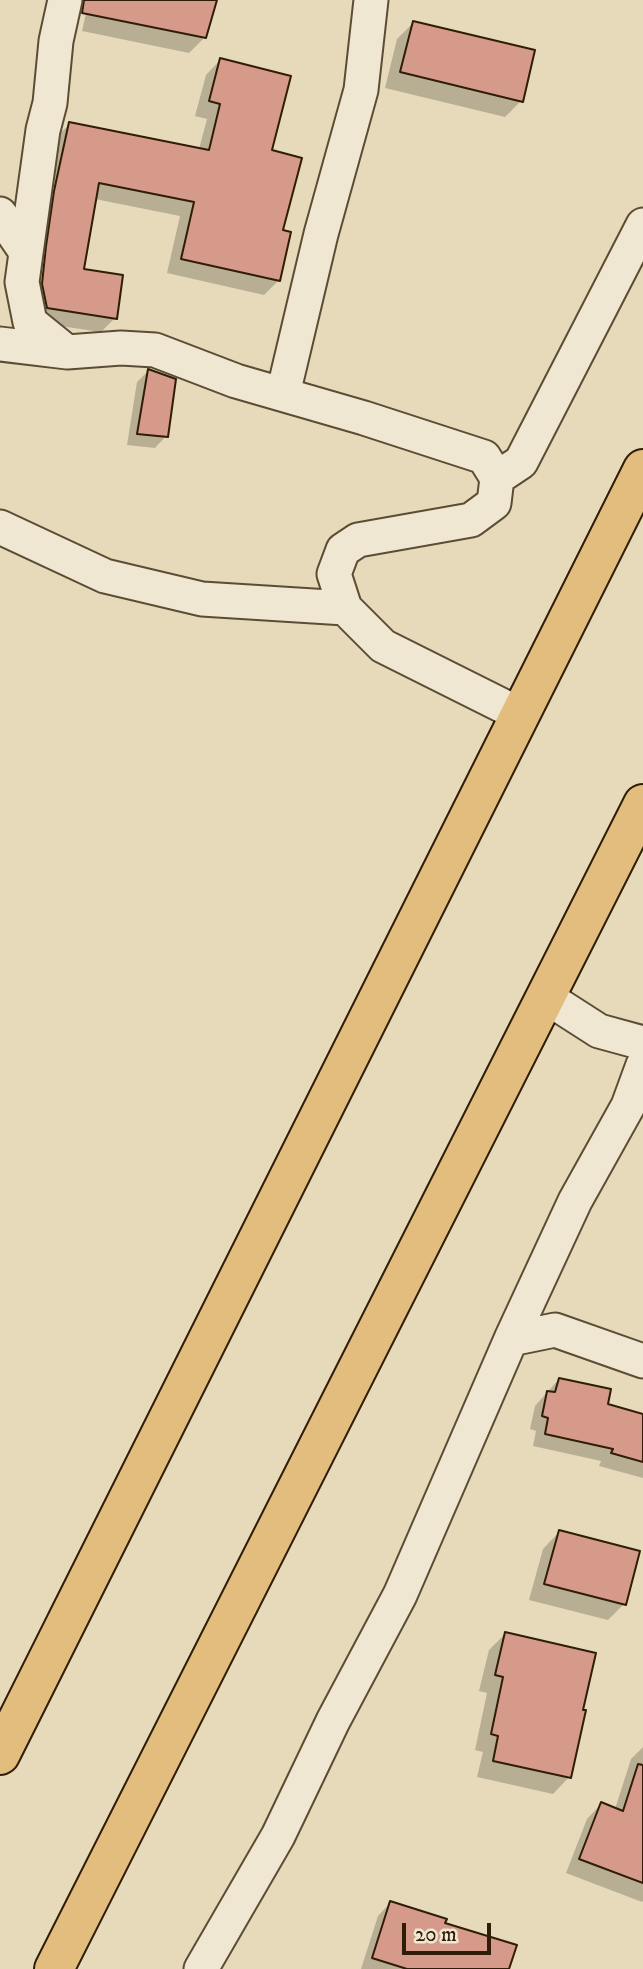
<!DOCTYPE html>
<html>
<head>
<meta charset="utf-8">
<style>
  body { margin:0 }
  #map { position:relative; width:643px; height:1969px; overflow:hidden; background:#e6daba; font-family:"IM FELL DW Pica",serif }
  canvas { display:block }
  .scale { position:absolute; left:402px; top:1923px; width:89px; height:32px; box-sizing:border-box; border:4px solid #2f1d08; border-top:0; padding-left:9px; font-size:21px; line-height:24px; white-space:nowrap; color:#2f1d08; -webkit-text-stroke:5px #efe7d2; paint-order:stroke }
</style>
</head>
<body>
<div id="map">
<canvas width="643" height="1969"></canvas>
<div class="scale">20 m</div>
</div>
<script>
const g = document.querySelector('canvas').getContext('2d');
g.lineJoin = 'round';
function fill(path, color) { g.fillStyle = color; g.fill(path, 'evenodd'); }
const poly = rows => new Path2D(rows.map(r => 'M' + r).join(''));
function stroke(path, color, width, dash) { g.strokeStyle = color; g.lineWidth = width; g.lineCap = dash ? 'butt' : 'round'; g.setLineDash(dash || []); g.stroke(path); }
fill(poly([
  [89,0,208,0,204,38,189,53,82,31],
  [413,23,521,101,505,117,385,88,397,39],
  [220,60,270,151,281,232,279,280,264,295,167,273,180,216,95,199,82,271,115,318,101,332,33,322,55,138,70,124,199,149,207,119,195,116,206,75],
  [148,371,166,436,155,448,127,445,137,382],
  [559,1379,606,1405,643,1415,643,1478,599,1466,601,1461,533,1446,536,1431,530,1429,535,1406],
  [559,1532,624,1604,608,1620,529,1600,543,1549],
  [505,1634,569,1777,553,1794,477,1777,483,1752,475,1750,487,1693,479,1691,489,1650],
  [643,1747,643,1901,642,1902,566,1873,587,1819,601,1804,615,1809,631,1759],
  [390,1903,443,1925,507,1969,361,1969,378,1916]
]), '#0003');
const building = poly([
  [84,0,217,0,206,38,82,13,84,0],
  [413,21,535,50,523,102,400,72,413,21],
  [220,58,291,76,272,150,302,158,283,230,291,232,280,281,181,259,194,202,99,183,84,269,123,275,117,319,47,308,42,284,46,246,54,191,69,122,209,150,220,104,209,101,220,58],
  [148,369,176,379,168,437,137,434,148,369],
  [559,1378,611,1389,608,1404,643,1414,643,1462,611,1453,613,1449,545,1434,548,1418,542,1416,547,1391,555,1392,559,1378],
  [559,1530,640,1551,626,1605,544,1584,559,1530],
  [505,1632,596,1653,583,1710,586,1710,571,1778,493,1761,498,1736,491,1734,503,1677,495,1675,505,1632],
  [638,1764,643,1765,643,1883,579,1859,601,1802,623,1811,638,1764],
  [390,1901,447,1919,445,1923,517,1945,509,1969,407,1969,372,1958,390,1901]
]);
fill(building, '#d69a8b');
stroke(building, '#2f1d08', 2);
const street = poly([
  [65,0,56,41,50,103,43,130,22,282,30,322,67,352],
  [0,214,26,252],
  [0,344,67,352,121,348,155,350,236,381,364,418,484,457,497,478,494,503,471,520,358,540,343,550,334,574,345,608,383,646,521,715],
  [283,394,321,234,361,90,371,0],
  [497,478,521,462,643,225],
  [0,527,105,576,202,599,345,608],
  [546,997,599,1031,643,1043],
  [511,1339,555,1330,643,1361],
  [201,1969,278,1836,333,1721,400,1595,511,1339,575,1201,628,1106,643,1065]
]);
const highway = poly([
  [0,1755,643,469],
  [54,1969,643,804]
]);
stroke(street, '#5d4c34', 37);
stroke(highway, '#2f1d08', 42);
stroke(street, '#efe7d2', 33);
stroke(highway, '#e3bd7d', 38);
</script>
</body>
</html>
